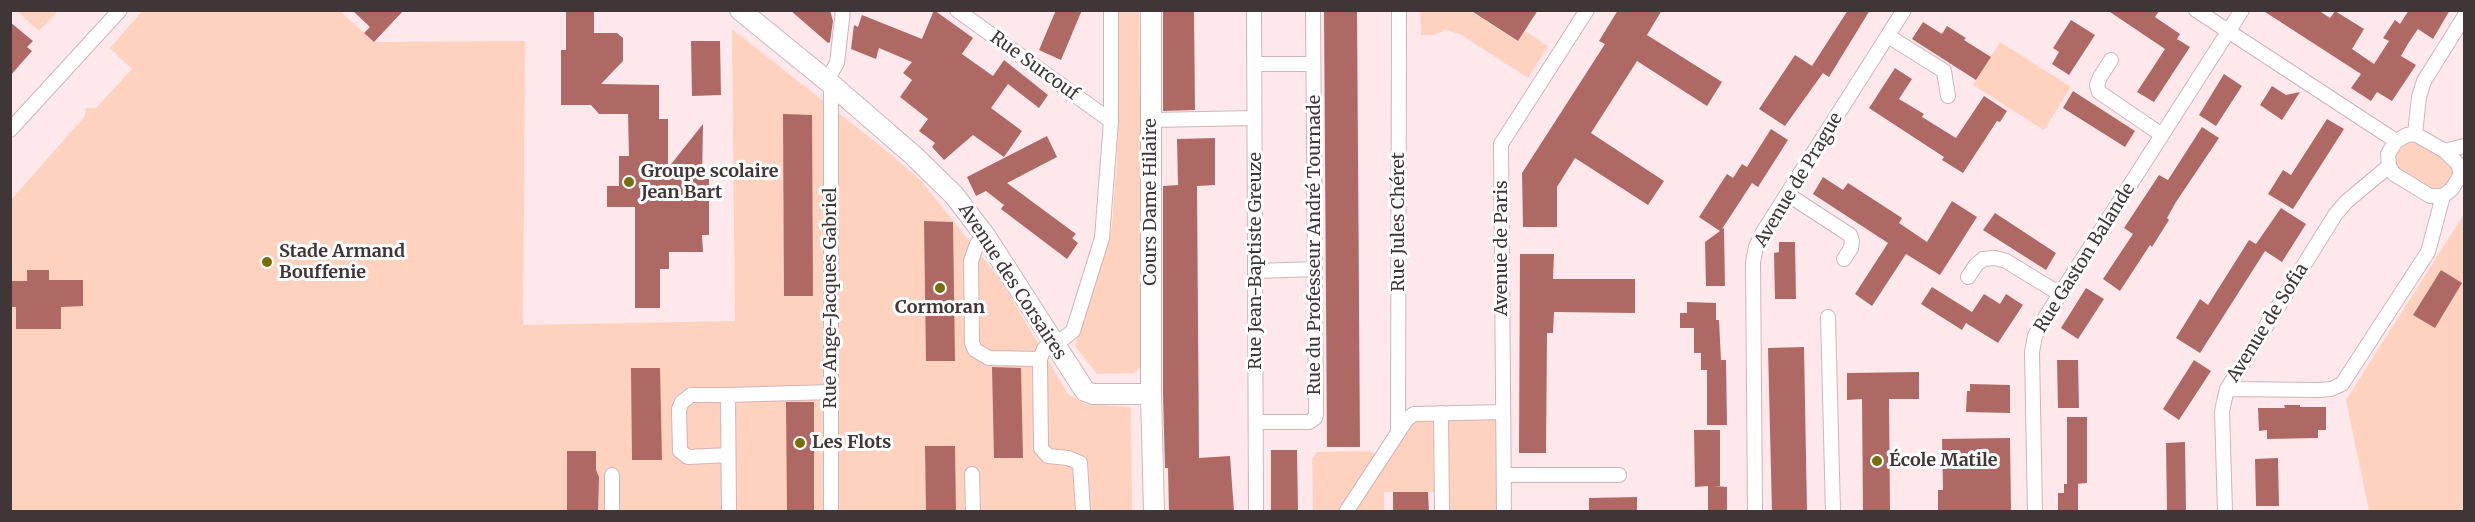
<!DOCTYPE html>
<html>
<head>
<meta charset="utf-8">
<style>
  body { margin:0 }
  #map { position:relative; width:2475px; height:522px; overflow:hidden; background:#fee8ec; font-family:Merriweather,serif }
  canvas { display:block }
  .frame { position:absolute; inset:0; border:12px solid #403537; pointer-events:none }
</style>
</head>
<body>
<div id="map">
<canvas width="2475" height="522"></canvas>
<div class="frame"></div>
</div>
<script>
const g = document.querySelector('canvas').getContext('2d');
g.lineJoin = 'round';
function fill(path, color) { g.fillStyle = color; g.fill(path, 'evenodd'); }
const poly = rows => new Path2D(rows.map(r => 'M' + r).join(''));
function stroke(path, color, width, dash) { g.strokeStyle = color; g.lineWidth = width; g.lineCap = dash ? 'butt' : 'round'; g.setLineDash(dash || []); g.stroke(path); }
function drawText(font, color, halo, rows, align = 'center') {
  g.font = font + ' Merriweather,serif'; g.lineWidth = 6; g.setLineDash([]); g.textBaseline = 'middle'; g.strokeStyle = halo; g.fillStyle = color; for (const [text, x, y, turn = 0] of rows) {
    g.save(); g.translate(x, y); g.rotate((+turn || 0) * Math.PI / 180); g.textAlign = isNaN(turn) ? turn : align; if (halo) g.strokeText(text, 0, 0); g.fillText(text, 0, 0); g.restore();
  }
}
fill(poly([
  [17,11,58,11,39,31],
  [142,11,340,11,374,42,525,41,523,325,735,321,732,29,888,152,921,181,1000,279,1068,394,1085,404,1131,407,1132,511,11,512,11,200,85,116,86,108,96,108,132,69,110,48],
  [1116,11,1139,11,1143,356,1140,368,1134,373,1097,374,1075,346,1108,242,1112,225,1117,157],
  [1420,11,1470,11,1517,41,1525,31,1548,46,1528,78,1460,34,1446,30,1433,35,1421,35],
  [2000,42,2071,87,2044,130,1973,85],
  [2407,135,2458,164,2443,196,2389,166],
  [2464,214,2464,511,2369,511,2346,400],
  [1503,412,1504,511,1442,511,1441,492,1384,492,1384,511,1313,511,1312,459,1317,452,1368,451,1383,456,1407,419]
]), '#fed2be');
fill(poly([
  [352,10,404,10,374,42,364,33,370,27],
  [566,10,594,10,594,33,617,33,623,38,623,61,601,84,659,85,659,119,668,119,668,168,703,124,702,179,709,179,709,235,702,235,703,252,669,252,669,269,660,269,660,308,635,308,635,207,607,207,607,186,619,186,619,156,629,156,628,114,599,114,591,105,561,105,561,50,566,50],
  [790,10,830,10,833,21,830,42,828,43],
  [934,10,973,38,962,54,993,76,1004,60,1048,95,1039,108,1008,84,991,108,1022,131,1004,157,973,135,944,160,932,147,935,143,919,131,928,119,900,97,912,80,903,73,912,62,879,48,876,59,851,49,854,25,858,27,862,15,922,39],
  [1056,10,1082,10,1061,60,1039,50],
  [1163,10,1194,10,1195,110,1163,111],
  [1324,10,1357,10,1360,447,1327,447],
  [1470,10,1538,10,1518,41],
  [1618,10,1662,10,1647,35,1722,82,1707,106,1637,61,1591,133,1664,181,1648,205,1575,158,1557,187,1557,227,1523,227,1522,173,1605,44,1599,41],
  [1848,10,1870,10,1829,77,1812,66],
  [2107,10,2160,10,2155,17,2180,34,2177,39,2190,47,2154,102,2137,92,2165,49],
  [2262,10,2318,10,2330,18,2335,11,2364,29,2352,49,2374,64,2389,41,2383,38,2395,20,2400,24,2409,10,2450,10,2433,39,2418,29,2409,42,2401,56,2416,65,2392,101,2377,92,2371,101,2351,88,2361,74],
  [2071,20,2095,35,2069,75,2052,64,2059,52,2053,48],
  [10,22,33,41,27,47,32,51,10,76],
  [1923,22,1942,34,1947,26,1966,38,1964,40,1991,57,1976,80,1912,39],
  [691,41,720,41,721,95,692,96],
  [1795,55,1823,73,1785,126,1759,109],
  [1895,68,1912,79,1899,99,1924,114,1922,117,1956,138,1984,96,2007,111,2000,122,1997,121,1963,173,1942,160,1944,157,1869,108],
  [2224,74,2242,86,2216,126,2199,115],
  [2272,86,2286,95,2300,92,2282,120,2260,105],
  [2073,91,2135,131,2125,147,2063,108],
  [783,114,812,115,813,296,784,296],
  [2327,119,2344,129,2293,209,2268,194,2283,170,2291,175],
  [2202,127,2219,138,2176,202,2167,218,2169,220,2152,247,2150,245,2120,291,2103,279,2133,234,2124,228,2159,175,2168,180],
  [1771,129,1788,140,1758,187,1752,183,1722,229,1724,228,1725,286,1706,286,1705,242,1720,231,1699,217,1727,174,1733,178,1742,164,1747,167],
  [1047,136,1057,157,1007,183,1076,234,1072,238,1078,243,1067,259,1001,209,1004,205,986,191,976,196,967,177],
  [1215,138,1215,185,1197,186,1199,458,1230,456,1234,512,1169,512,1168,468,1165,468,1163,394,1163,186,1178,185,1177,139],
  [1823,177,1843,190,1848,183,1902,218,1899,223,1927,242,1952,201,1977,217,1940,275,1906,254,1872,306,1855,294,1888,243,1813,194],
  [2281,208,2306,224,2282,262,2265,251,2200,353,2176,338,2200,299,2208,305,2249,240,2256,244],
  [1995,213,2056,253,2046,270,1983,230],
  [924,221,953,222,955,361,926,361],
  [1779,242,1795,242,1796,299,1775,299,1774,253,1779,252],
  [1520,254,1554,254,1553,279,1635,279,1635,313,1554,312,1553,333,1547,333,1546,453,1519,453],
  [27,270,49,270,49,280,83,280,83,306,61,307,61,329,16,329,16,307,10,307,10,281,27,281],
  [2441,270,2462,283,2435,328,2413,315],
  [1932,287,1972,312,1984,294,2000,304,2006,294,2023,305,1998,343,1966,323,1962,330,1921,304],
  [2086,288,2104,299,2078,339,2061,328],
  [1687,302,1716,303,1716,320,1719,320,1721,360,1726,360,1727,425,1707,425,1707,370,1701,370,1701,353,1694,353,1694,328,1680,328,1680,313,1687,313],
  [1804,347,1807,512,1772,512,1768,348],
  [2057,360,2078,360,2079,408,2058,408],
  [2194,360,2211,371,2179,420,2163,409],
  [992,367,1021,368,1023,458,994,458],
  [631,368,660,368,662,460,632,460],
  [1919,372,1919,399,1889,399,1890,512,1863,512,1862,399,1847,400,1847,373],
  [1970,384,2010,385,2010,413,1966,412,1967,391,1970,391],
  [786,402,814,402,814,512,787,512],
  [2284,405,2300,405,2300,407,2326,407,2326,430,2318,430,2318,438,2267,439,2267,430,2259,431,2258,408,2285,408],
  [2067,417,2087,417,2087,483,2076,484,2078,484,2078,512,2058,512,2058,493,2064,493,2064,484,2067,484],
  [1694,430,1720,430,1720,486,1714,486,1727,487,1727,512,1708,512,1708,486,1695,487],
  [2010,438,2011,512,1938,512,1938,490,1943,490,1942,439],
  [2185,442,2186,512,2167,512,2166,443],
  [925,446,955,446,956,512,926,512],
  [1271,450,1297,450,1298,512,1271,512],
  [567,451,596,451,596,470,599,477,598,512,567,512],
  [2278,458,2279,506,2256,506,2255,459],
  [1393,492,1428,492,1429,512,1393,512],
  [1637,497,1637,512,1589,512,1589,498]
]), '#af6964');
const street = poly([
  [957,10,1111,121],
  [1254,10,1256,512],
  [2196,10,2396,141],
  [1888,36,1944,71,1948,96],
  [2111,60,2100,77,2097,85,2099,92,2162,135],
  [1254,64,1313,64],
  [827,80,837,63,843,10],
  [1151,120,1254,118],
  [10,130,120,10],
  [2415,134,2445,151,2458,164,2461,174,2452,189,2443,196,2430,196,2394,174,2389,166,2388,154,2396,141,2407,135,2415,134],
  [2415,134,2419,97,2424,81,2464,17],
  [2445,151,2464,146],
  [1787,194,1850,235,1852,241,1851,248,1844,259],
  [986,237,977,244,971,261,972,343,975,350,989,358,1040,359],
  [1257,271,1315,269],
  [1968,277,1976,265,1983,259,1995,258,2006,261,2060,294],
  [1828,317,1833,512],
  [1052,341,1044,349,1040,359,1041,448,1048,456,1068,458,1080,463,1083,512],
  [1055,345,1073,331,1102,238,1111,121,1111,10],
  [2227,389,2319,390,2331,389,2342,384,2428,252,2443,196],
  [728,395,691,395,682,402,679,409,680,451,688,457,728,455],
  [1441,413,1442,512],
  [1256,422,1309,422,1315,418,1316,414,1313,10],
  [1398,433,1399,10],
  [972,474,973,512],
  [612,475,612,512],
  [1504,475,1619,475],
  [729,512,728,395,831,392],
  [831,512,831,84],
  [1346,512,1407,419,1414,414,1503,412],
  [1504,512,1501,144,1587,10],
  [1755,512,1753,262,1756,247,1763,232,1904,10],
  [2035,512,2032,352,2035,336,2041,324,2242,10],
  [2225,512,2222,411,2227,389,2335,215,2346,202,2389,166]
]);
const secondary = poly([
  [740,10,831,84,914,156,954,195,986,237,1085,391,1093,394,1151,394],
  [1151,10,1151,394,1154,512]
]);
stroke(street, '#cfb5ba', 16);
stroke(secondary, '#cfb5ba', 22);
stroke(street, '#fff', 14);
stroke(secondary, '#fff', 20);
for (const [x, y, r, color] of [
  [629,182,6,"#776e0c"],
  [267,262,6,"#776e0c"],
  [940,288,6,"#776e0c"],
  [800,443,6,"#776e0c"],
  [1877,461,6,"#776e0c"]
]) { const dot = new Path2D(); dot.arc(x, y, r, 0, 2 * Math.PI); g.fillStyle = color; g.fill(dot); stroke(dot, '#fff', 2); }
drawText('18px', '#403537', '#fff', [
  ["Rue Surcouf",1034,66,36],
  ["Avenue de Prague",1799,180,-59],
  ["Cours Dame Hilaire",1151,202,-90],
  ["Rue Jules Chéret",1399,222,-90],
  ["Rue du Professeur André Tournade",1315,245,-90],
  ["Avenue de Paris",1502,248,-90],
  ["Rue Gaston Balande",2085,258,-58],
  ["Rue Jean-Baptiste Greuze",1256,261,-90],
  ["Avenue des Corsaires",1012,282,57],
  ["Rue Ange-Jacques Gabriel",831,298,-90],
  ["Avenue de Sofia",2268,323,-58]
]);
drawText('bold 18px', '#403537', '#fff', [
  ["Groupe scolaire",641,172],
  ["Jean Bart",641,193],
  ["Stade Armand",279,252],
  ["Bouffenie",279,273],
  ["Cormoran",940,308,"center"],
  ["Les Flots",812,443],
  ["École Matile",1889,461]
], 'left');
</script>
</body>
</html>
